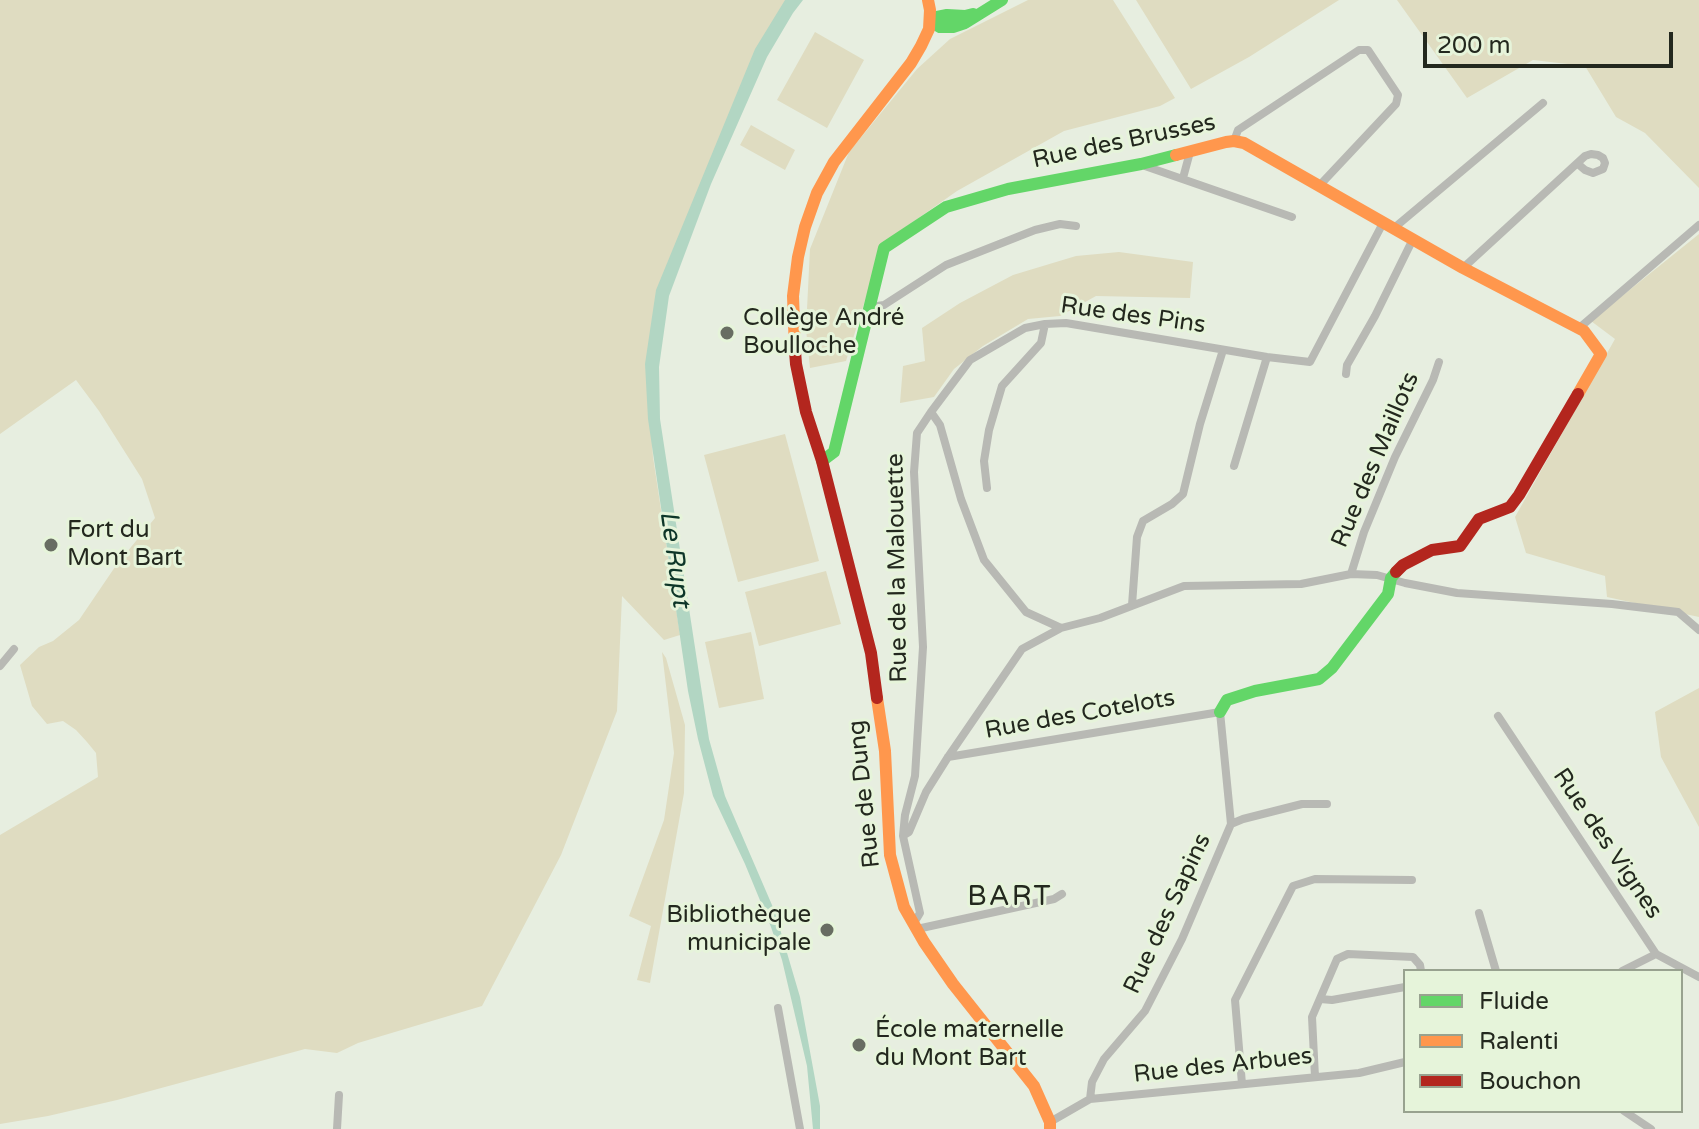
<!DOCTYPE html>
<html>
<head>
<meta charset="utf-8">
<style>
  body { margin:0 }
  #map { position:relative; width:1699px; height:1129px; overflow:hidden; background:#e7eee0; font-family:"Varela Round",sans-serif }
  canvas { display:block }
  .legend { position:absolute; left:1403px; top:969px; width:280px; height:144px; box-sizing:border-box; background:#e6f4da; border:2px solid #98a28f; margin:0; padding:10px 14px; list-style:none; font-size:24px; color:#23281e }
  .legend li { display:flex; align-items:center; gap:16px; height:40px }
  .legend b { width:40px; border:2px solid #98a28f }
  .scale { position:absolute; left:1423px; top:32px; width:250px; height:36px; box-sizing:border-box; border:4px solid #23281e; border-top:0; padding-left:10px; font-size:24px; line-height:28px; white-space:nowrap; color:#23281e; -webkit-text-stroke:6px #e6f4da; paint-order:stroke }
</style>
</head>
<body>
<div id="map">
<canvas width="1699" height="1129"></canvas>
<ul class="legend">
<li><b style="height:10px;background:#63d668"></b>Fluide</li>
<li><b style="height:10px;background:#ff974d"></b>Ralenti</li>
<li><b style="height:10px;background:#b3261e"></b>Bouchon</li>
</ul>
<div class="scale">200 m</div>
</div>
<script>
const g = document.querySelector('canvas').getContext('2d');
g.lineJoin = 'round';
function fill(path, color) { g.fillStyle = color; g.fill(path, 'evenodd'); }
const poly = rows => new Path2D(rows.map(r => 'M' + r).join(''));
function stroke(path, color, width, dash) { g.strokeStyle = color; g.lineWidth = width; g.lineCap = dash ? 'butt' : 'round'; g.setLineDash(dash || []); g.stroke(path); }
function drawText(font, color, halo, rows, align = 'center') {
  g.font = font + ' "Varela Round",sans-serif'; g.lineWidth = 6; g.setLineDash([]); g.textBaseline = 'middle'; g.strokeStyle = halo; g.fillStyle = color; for (const [text, x, y, turn = 0] of rows) {
    g.save(); g.translate(x, y); g.rotate((+turn || 0) * Math.PI / 180); g.textAlign = isNaN(turn) ? turn : align; if (halo) g.strokeText(text, 0, 0); g.fillText(text, 0, 0); g.restore();
  }
}
fill(poly([
  [0,0,800,0,760,52,665,280,647,369,653,457,680,635,664,640,622,596,617,711,561,855,482,1006,358,1043,337,1053,305,1049,117,1100,48,1116,0,1124,0,835,98,777,96,753,87,742,76,730,63,721,47,724,32,706,20,665,39,647,53,641,79,620,117,564,155,518,142,479,99,411,76,380,0,434],
  [1028,0,1113,0,1175,98,1160,106,1064,131,957,191,883,243,846,361,810,368,806,329,810,249,849,152,917,69,950,39],
  [1136,0,1339,0,1249,57,1191,89],
  [1397,0,1699,0,1699,188,1645,133,1616,117,1585,66,1533,60,1467,98],
  [815,32,864,60,827,128,777,100],
  [751,125,795,150,785,170,740,145],
  [1699,234,1699,617,1607,597,1605,576,1526,553,1515,517,1615,339,1591,321],
  [1119,252,1193,262,1190,298,1096,296,1060,316,1028,319,983,346,954,369,934,397,900,403,903,366,925,361,922,328,960,303,1013,275,1076,256],
  [785,434,819,561,738,582,704,455],
  [826,571,841,624,759,646,745,592],
  [751,632,764,699,719,708,705,642],
  [662,652,666,658,685,725,684,793,650,983,637,980,651,926,629,916,664,820,674,753],
  [1699,688,1699,827,1661,757,1655,712]
]), '#dfdcc1');
fill(poly([
  [785,0,803,0,793,13,767,57,711,184,669,296,659,367,660,419,709,739,725,796,775,912,800,997,820,1106,820,1129,813,1129,807,1066,782,960,771,927,745,864,713,796,698,739,688,691,648,419,645,364,656,290,755,49]
]), '#b2d6c3');
stroke(poly([
  [1234,141,1238,130,1359,50,1368,50,1398,95,1396,104,1319,186],
  [1142,165,1292,217],
  [1183,178,1190,152],
  [1394,228,1543,103],
  [1463,268,1585,156,1591,154,1598,155,1603,158,1605,163,1603,169,1593,173,1585,170,1578,164],
  [871,307,884,305,946,265,1035,230,1060,224,1076,226],
  [1578,329,1699,225],
  [1346,374,1347,365,1375,316,1413,239],
  [931,412,970,360,1025,328,1045,324,1066,323,1267,357,1310,362,1383,223],
  [1234,466,1267,357],
  [987,488,984,461,989,430,1002,386,1041,343,1045,324],
  [1351,574,1364,532,1395,457,1433,380,1439,362],
  [1132,605,1137,537,1143,521,1172,504,1183,494,1200,424,1223,350],
  [0,666,14,649],
  [1498,716,1656,954,1699,977],
  [948,757,1220,712,1231,824],
  [904,835,909,832,926,792,948,757,1022,649,1061,628],
  [1479,913,1496,971],
  [914,923,920,913,903,836,905,815,915,776,923,647,914,472,917,433,931,412,940,425,961,499,984,560,1026,612,1061,628,1100,618,1184,586,1301,584,1351,574,1377,575,1405,583,1457,593,1612,604,1678,612,1699,630],
  [917,929,1054,899,1062,894],
  [1622,971,1656,954],
  [1320,999,1332,1000,1405,987],
  [778,1008,800,1129],
  [1315,1077,1312,1017,1337,959,1348,954,1413,957,1420,965,1421,971],
  [1242,1084,1235,1000,1293,886,1315,879,1412,880],
  [1090,1099,1092,1082,1104,1059,1145,1011,1182,939,1231,824,1243,819,1302,804,1327,804],
  [1624,1111,1651,1129],
  [1050,1122,1090,1099,1359,1073,1405,1062],
  [337,1129,339,1095]
]), '#b8b9b4', 8);
stroke(poly([
  [930,21,940,27,953,27,965,23,1002,0],
  [930,21,937,17,947,15,965,16,973,14],
  [822,461,834,452,884,248,946,207,1008,189,1141,164,1176,155],
  [1220,712,1227,700,1255,691,1319,679,1332,668,1388,594,1391,578,1396,572]
]), '#63d668', 12);
stroke(poly([
  [1176,155,1226,142,1234,141,1244,143,1463,268,1584,331,1601,354,1578,394],
  [795,351,793,296,798,257,805,227,817,193,834,162,911,63,921,46,929,29,930,10,928,0],
  [877,698,885,751,890,855,904,907,924,942,953,984,1034,1086,1050,1122,1050,1129]
]), '#ff974d', 12);
stroke(poly([
  [795,351,796,364,806,412,822,461,871,653,877,698],
  [1396,572,1403,565,1432,550,1460,546,1479,519,1510,507,1519,495,1578,394]
]), '#b3261e', 12);
for (const [x, y, r, color] of [
  [727,333,8,"#686d62"],
  [51,545,8,"#686d62"],
  [827,930,8,"#686d62"],
  [859,1045,8,"#686d62"]
]) { const dot = new Path2D(); dot.arc(x, y, r, 0, 2 * Math.PI); g.fillStyle = color; g.fill(dot); stroke(dot, '#e6f4da', 3); }
drawText('24px', '#23281e', '#e6f4da', [
  ["Rue des Brusses",1124,142,-12],
  ["Rue des Pins",1133,316,8],
  ["Rue des Maillots",1376,460,-67],
  ["Rue de la Malouette",898,568,-91],
  ["Rue des Cotelots",1080,715,-10],
  ["Rue de Dung",865,794,-96],
  ["Rue des Vignes",1607,844,56],
  ["Rue des Sapins",1168,914,-65],
  ["Rue des Arbues",1223,1066,-6]
]);
drawText('24px', '#23281e', '#e6f4da', [
  ["Collège André",743,319],
  ["Boulloche",743,347],
  ["Fort du",67,531],
  ["Mont Bart",67,559],
  ["Bibliothèque",811,916,"right"],
  ["municipale",811,944,"right"],
  ["École maternelle",875,1031],
  ["du Mont Bart",875,1059]
], 'left');
drawText('italic 26px', '#0d3628', '#e6f4da', [
  ["Le Rupt",674,559,82]
]);
g.letterSpacing = '2px';
drawText('28px', '#23281e', '#e6f4da', [
  ["BART",1010,898]
]);
g.letterSpacing = '0px';
</script>
</body>
</html>
